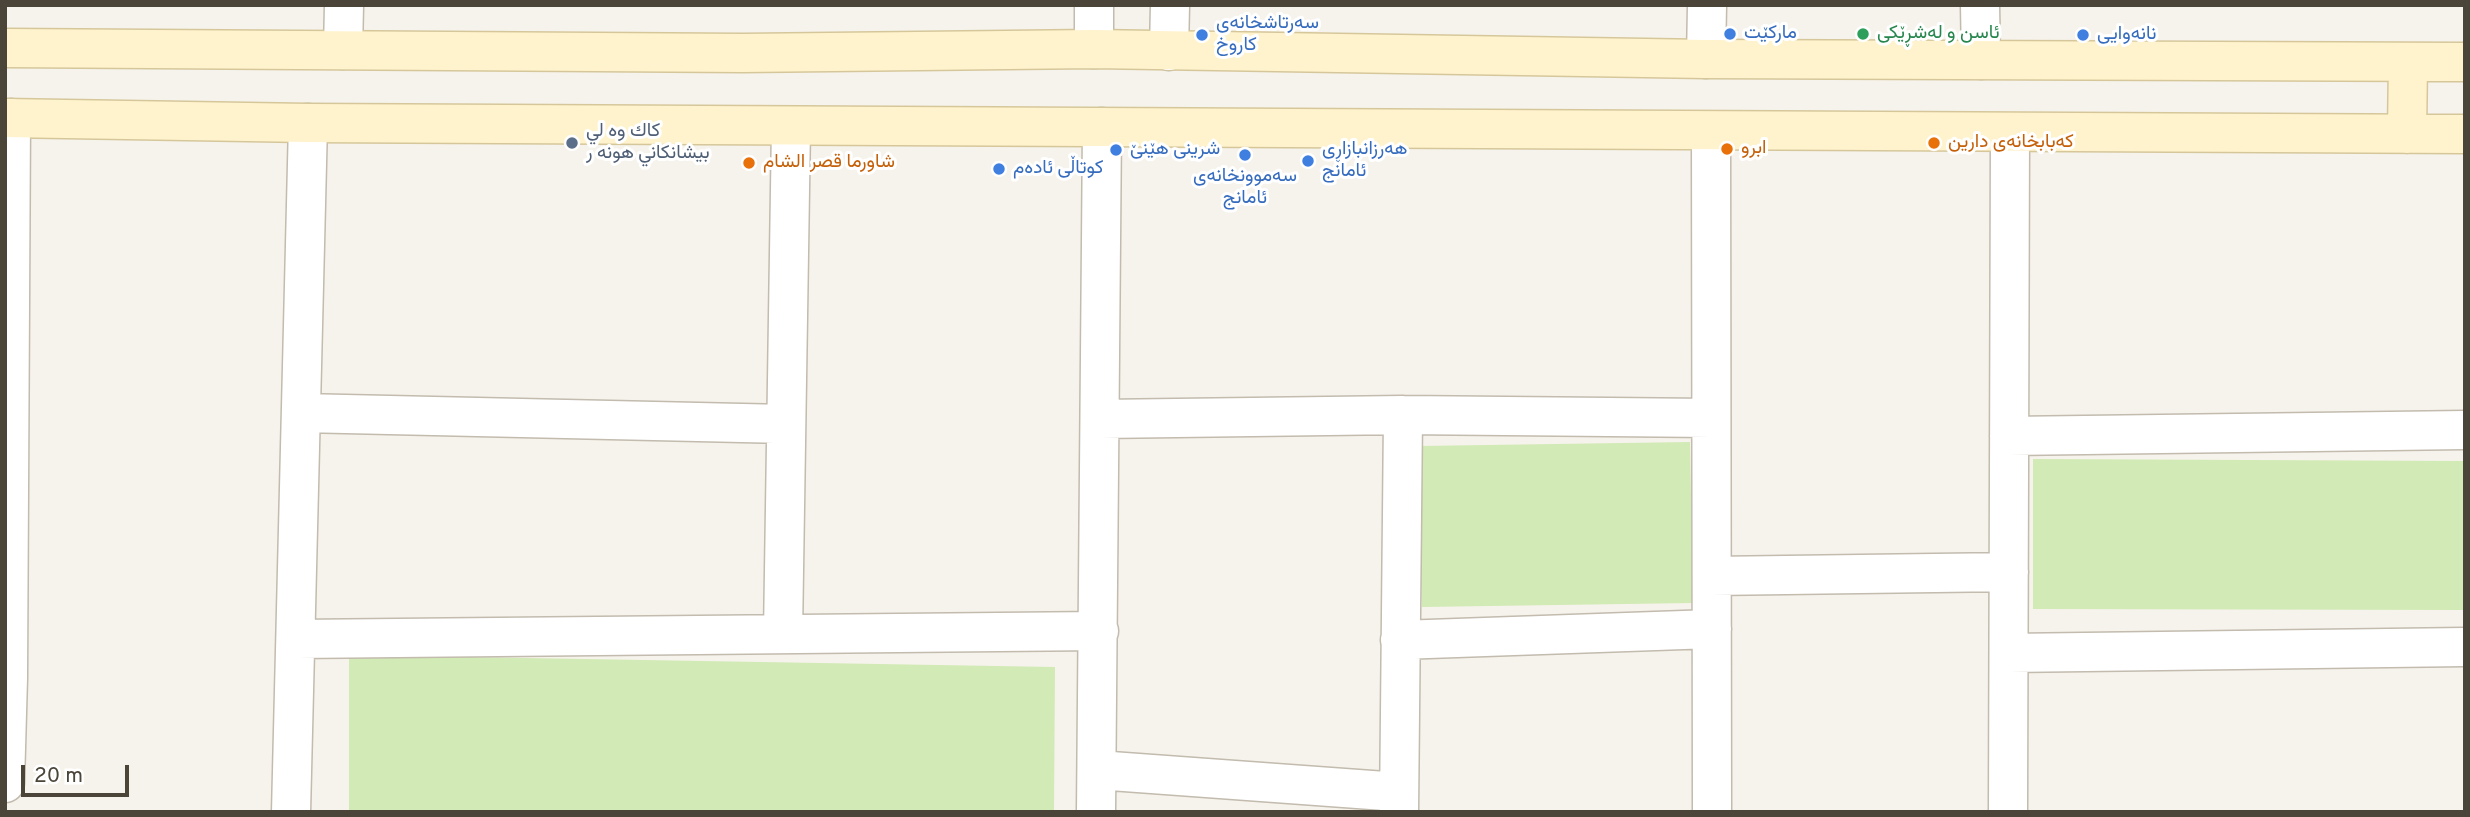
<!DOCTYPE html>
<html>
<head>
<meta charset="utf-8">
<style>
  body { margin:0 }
  #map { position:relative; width:2470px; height:817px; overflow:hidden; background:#f6f3ec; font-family:Overpass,sans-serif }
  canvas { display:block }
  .frame { position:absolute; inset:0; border:7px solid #4b4439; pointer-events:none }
  .scale { position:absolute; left:21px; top:765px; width:108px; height:32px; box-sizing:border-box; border:4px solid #4b4439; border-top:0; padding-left:9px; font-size:21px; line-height:24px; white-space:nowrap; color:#4b4439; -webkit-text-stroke:5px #fff; paint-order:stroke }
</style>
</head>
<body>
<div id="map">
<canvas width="2470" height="817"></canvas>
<div class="frame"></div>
<div class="scale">20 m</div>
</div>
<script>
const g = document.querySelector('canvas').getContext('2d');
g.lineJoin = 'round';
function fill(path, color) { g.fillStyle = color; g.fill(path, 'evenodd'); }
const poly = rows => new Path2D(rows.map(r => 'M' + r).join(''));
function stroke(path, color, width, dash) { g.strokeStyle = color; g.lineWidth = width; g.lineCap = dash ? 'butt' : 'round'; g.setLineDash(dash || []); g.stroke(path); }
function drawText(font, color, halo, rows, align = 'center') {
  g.font = font + ' Overpass,Vazirmatn,sans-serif'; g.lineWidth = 6; g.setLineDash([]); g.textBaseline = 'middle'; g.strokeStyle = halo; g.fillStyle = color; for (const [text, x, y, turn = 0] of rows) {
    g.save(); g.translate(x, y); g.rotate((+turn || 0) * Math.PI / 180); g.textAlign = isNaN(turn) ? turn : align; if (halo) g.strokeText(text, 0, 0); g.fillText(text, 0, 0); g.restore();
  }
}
fill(poly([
  [1690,442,1693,603,1422,607,1419,446],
  [2033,459,2465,461,2465,610,2033,609],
  [349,655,1055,667,1054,812,349,812]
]), '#d2eab5');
const street = poly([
  [1980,5,1981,60],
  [1094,49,1094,5],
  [343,50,344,5],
  [1169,51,1170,5],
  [1706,59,1707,5],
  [1711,131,1712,812],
  [301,413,786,424],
  [1101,419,1403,415,1711,418],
  [2009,436,2465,430],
  [1712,576,2009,572],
  [783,634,791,126],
  [297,639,1099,631],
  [1400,640,1712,629],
  [2009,653,2465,647],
  [1097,770,1399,792],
  [5,783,8,678,11,118],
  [291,812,308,123],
  [1096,812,1102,127],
  [1399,812,1403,415],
  [2008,812,2010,133]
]);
const secondary = poly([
  [5,48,743,53,1094,49,1706,59,2465,62],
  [5,118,308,123,2465,134],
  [2407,134,2408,62]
]);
stroke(street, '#c2bbae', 41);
stroke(secondary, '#d6c79b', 41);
stroke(street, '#fff', 38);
stroke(secondary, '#fff3cd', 38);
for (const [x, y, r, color] of [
  [1730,34,7,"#3f7fe0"],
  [1863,34,7,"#2e9e5b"],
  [1202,35,7,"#3f7fe0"],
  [2083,35,7,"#3f7fe0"],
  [572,143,7,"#5c6f8a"],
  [1934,143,7,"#e8710a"],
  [1727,149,7,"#e8710a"],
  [1116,150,7,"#3f7fe0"],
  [1245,155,7,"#3f7fe0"],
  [1308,161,7,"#3f7fe0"],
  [749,163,7,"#e8710a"],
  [999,169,7,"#3f7fe0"]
]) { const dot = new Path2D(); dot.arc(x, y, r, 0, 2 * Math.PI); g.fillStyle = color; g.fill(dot); stroke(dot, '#fff', 2.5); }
drawText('19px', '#366cbe', '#fff', [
  ["سەرتاشخانەی",1216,24],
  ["کاروخ",1216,46],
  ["مارکێت",1744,34],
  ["نانەوایی",2097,35],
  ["شرینی هێنێ",1130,150],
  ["هەرزانبازاڕی",1322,150],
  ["ئامانج",1322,172],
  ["کوتاڵی ئادەم",1013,169],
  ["سەموونخانەی",1245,177,"center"],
  ["ئامانج",1245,199,"center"]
], 'left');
drawText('19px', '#27864d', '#fff', [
  ["ئاسن و لەشڕێکی",1877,34]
], 'left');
drawText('19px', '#4e5e75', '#fff', [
  ["كاك وه لي",586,132],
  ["بيشانكاني هونه ر",586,154]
], 'left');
drawText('19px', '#c56008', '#fff', [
  ["کەبابخانەی دارین",1948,143],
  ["ابرو",1741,149],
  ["شاورما قصر الشام",763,163]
], 'left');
</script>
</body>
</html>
